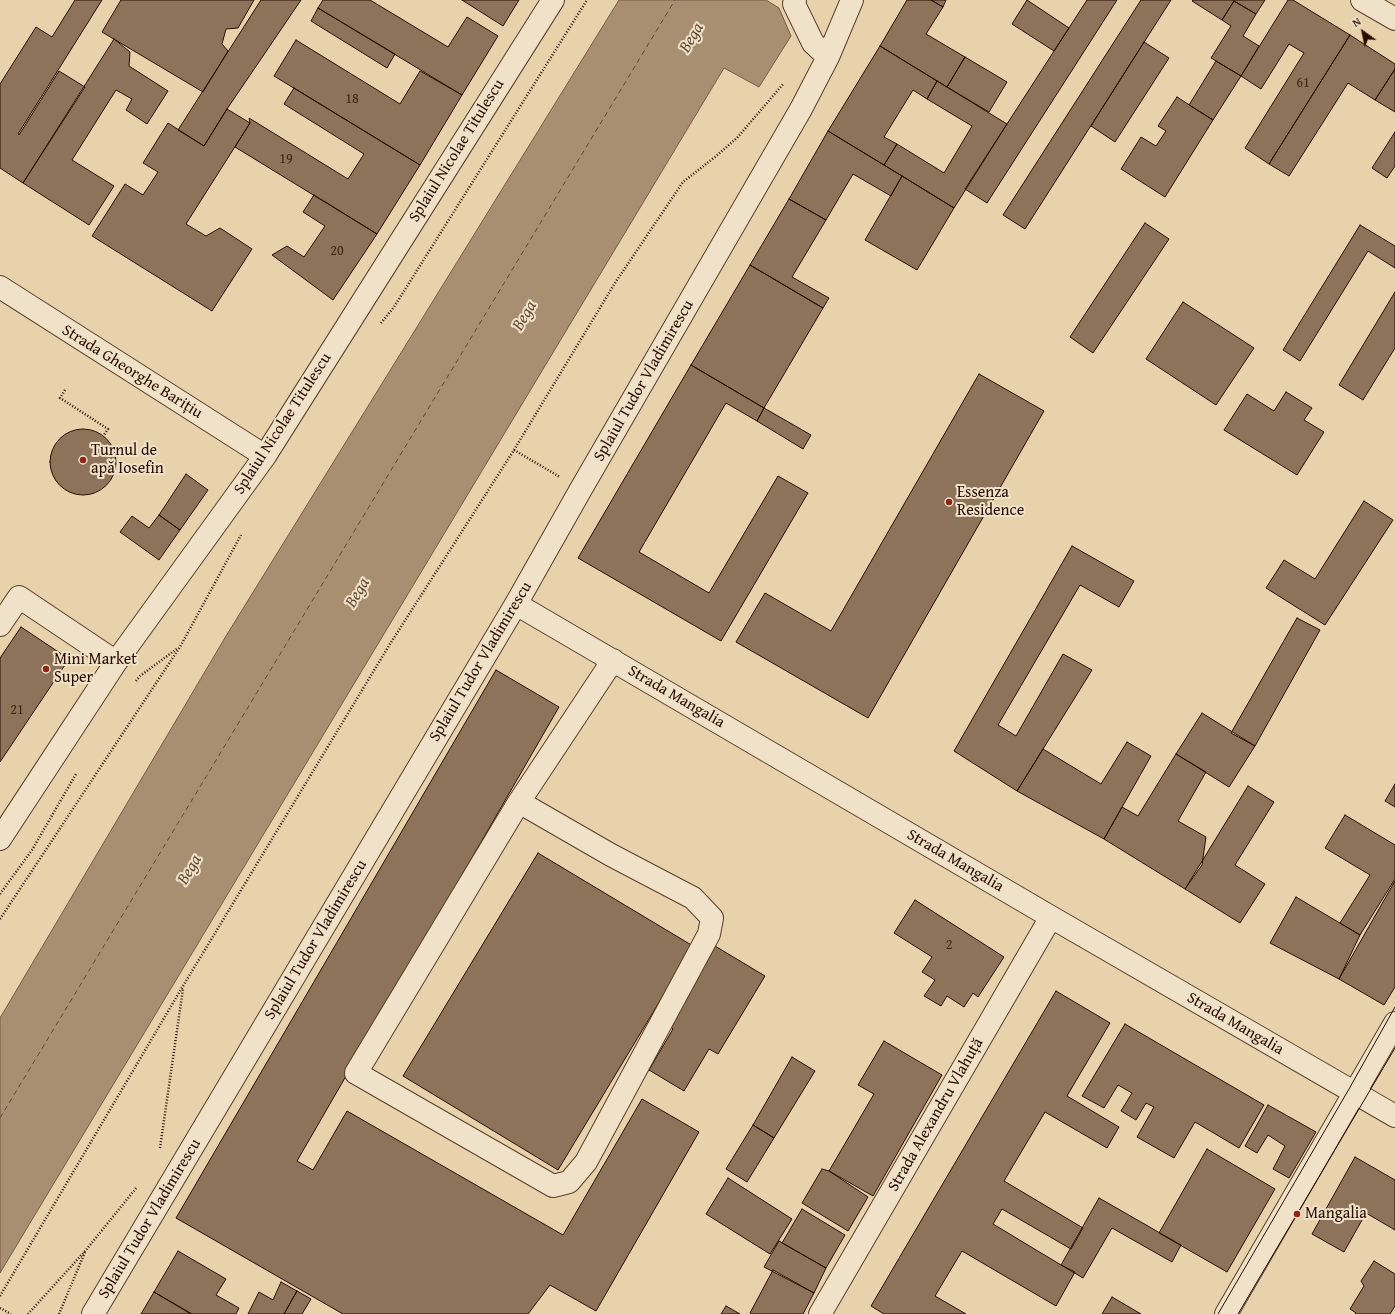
<!DOCTYPE html>
<html>
<head>
<meta charset="utf-8">
<style>
  body { margin:0 }
  #map { position:relative; width:1395px; height:1314px; overflow:hidden; background:#e8d2ac; font-family:"Gentium Book Plus",serif }
  canvas { display:block }
  .north { position:absolute; left:1343px; top:12px; width:40px; height:40px; -webkit-text-stroke:3px #f0e2c9; paint-order:stroke; rotate:327deg; font-size:11px; font-weight:700; line-height:16px; text-align:center; color:#2b0c00 }
  .north::after { content:''; display:block; margin:auto; width:14px; height:18px; background:#2b0c00; clip-path:polygon(50% 0,100% 100%,50% 72%,0 100%) }
</style>
</head>
<body>
<div id="map">
<canvas width="1395" height="1314"></canvas>
<div class="north">N</div>
</div>
<script>
const g = document.querySelector('canvas').getContext('2d');
g.lineJoin = 'round';
function fill(path, color) { g.fillStyle = color; g.fill(path, 'evenodd'); }
const poly = rows => new Path2D(rows.map(r => 'M' + r).join(''));
function stroke(path, color, width, dash) { g.strokeStyle = color; g.lineWidth = width; g.lineCap = dash ? 'butt' : 'round'; g.setLineDash(dash || []); g.stroke(path); }
function drawText(font, color, halo, rows, align = 'center') {
  g.font = font + ' "Gentium Book Plus",serif'; g.lineWidth = 4; g.setLineDash([]); g.textBaseline = 'middle'; g.strokeStyle = halo; g.fillStyle = color; for (const [text, x, y, turn = 0] of rows) {
    g.save(); g.translate(x, y); g.rotate((+turn || 0) * Math.PI / 180); g.textAlign = isNaN(turn) ? turn : align; if (halo) g.strokeText(text, 0, 0); g.fillText(text, 0, 0); g.restore();
  }
}
const water = poly([
  [619,0,766,0,779,8,791,36,759,87,724,68,0,1273,0,1018,226,636,619,0]
]);
fill(water, '#a88f72');
stroke(water, '#765b44', 1);
stroke(poly([
  [0,1118,675,0]
]), '#634733', 1, [5, 4]);
const building = poly([
  [75,0,102,0,18,134,19,135,59,71,85,87,23,183,0,168,0,84,36,27,52,37,75,0],
  [121,0,254,0,238,28,226,29,222,44,228,51,203,92,102,32,121,0],
  [261,0,301,0,227,109,204,146,178,130,261,0],
  [323,0,370,0,448,47,467,17,498,36,462,95,318,8,323,0],
  [462,0,519,0,503,26,462,0],
  [907,0,931,0,943,7,926,34,965,57,947,87,880,46,907,0],
  [931,0,946,0,943,7,931,0],
  [1027,0,1069,28,1054,51,1012,24,1027,0],
  [1087,0,1117,0,987,203,965,189,1087,0],
  [1141,0,1171,0,1025,229,1003,215,1141,0],
  [1193,0,1265,0,1256,14,1234,1,1222,20,1192,1,1193,0],
  [1288,0,1293,0,1350,35,1269,164,1245,148,1304,53,1289,44,1261,89,1241,76,1288,0],
  [1234,1,1256,14,1243,36,1259,46,1241,76,1211,58,1231,26,1222,20,1234,1],
  [318,8,395,54,387,68,311,21,318,8],
  [1350,35,1395,64,1395,69,1375,100,1348,83,1289,176,1269,164,1350,35],
  [114,39,130,52,129,66,168,91,147,124,126,110,132,99,116,90,72,160,114,186,89,225,23,183,114,39],
  [296,40,400,104,420,71,462,95,420,165,274,76,296,40],
  [1144,42,1169,58,1115,142,1091,126,1144,42],
  [880,46,937,81,927,99,913,90,884,137,897,144,884,165,828,131,880,46],
  [965,57,1007,82,989,112,947,87,965,57],
  [1216,61,1241,76,1213,120,1189,105,1216,61],
  [1395,69,1395,112,1375,100,1395,69],
  [937,81,1007,124,954,208,884,165,897,144,944,173,972,126,927,99,937,81],
  [294,88,420,165,377,234,235,147,250,123,249,118,348,179,364,154,284,104,294,88],
  [1177,97,1213,120,1165,197,1121,169,1141,137,1156,146,1166,131,1158,126,1177,97],
  [227,109,250,123,186,224,206,236,220,228,252,249,212,311,92,236,125,184,143,195,158,172,143,163,168,123,204,146,227,109],
  [828,131,902,176,891,196,853,174,826,220,789,199,828,131],
  [1395,132,1395,166,1387,178,1372,168,1395,132],
  [902,176,954,208,917,270,865,240,902,176],
  [314,195,377,234,333,300,272,255,287,246,304,257,325,226,303,212,314,195],
  [789,199,826,220,792,277,829,298,823,308,750,265,789,199],
  [1145,223,1169,239,1093,353,1070,337,1145,223],
  [1360,225,1395,246,1395,268,1368,251,1300,361,1283,350,1360,225],
  [750,265,823,308,764,408,691,365,750,265],
  [1395,292,1395,348,1363,400,1339,385,1395,292],
  [1183,302,1254,348,1216,405,1146,359,1183,302],
  [691,365,764,408,757,421,726,403,639,552,709,593,778,476,808,493,721,641,578,558,691,365],
  [979,374,1044,411,868,718,736,642,765,593,831,631,979,374],
  [1286,392,1312,408,1304,420,1324,432,1297,475,1224,430,1247,394,1274,411,1286,392],
  [764,408,811,435,803,449,757,421,764,408],
  '50 462a33 33 0 1 1 66 0a33 33 0 1 1-66 0Z',
  [186,474,208,490,180,530,159,515,186,474],
  [1364,501,1393,520,1325,625,1266,588,1284,560,1315,579,1364,501],
  [159,515,180,530,159,560,120,532,132,516,149,528,159,515],
  [1072,546,1134,581,1119,607,1080,585,998,725,1016,736,1063,654,1092,670,1017,791,954,751,1072,546],
  [1297,618,1320,630,1255,746,1231,733,1297,618],
  [21,627,69,659,0,762,0,658,21,627],
  [496,670,559,707,297,1161,313,1170,347,1111,563,1235,642,1099,699,1132,596,1311,550,1285,528,1314,343,1314,176,1218,496,670],
  [1202,713,1255,746,1229,787,1176,754,1202,713],
  [1127,742,1151,756,1104,839,1017,791,1043,749,1101,784,1127,742],
  [1176,754,1206,772,1178,821,1206,837,1202,865,1185,889,1104,839,1122,807,1138,816,1176,754],
  [1395,784,1395,807,1385,801,1395,784],
  [1248,786,1274,802,1235,865,1265,884,1240,923,1185,889,1248,786],
  [1345,815,1395,845,1395,879,1360,935,1340,923,1370,875,1325,848,1345,815],
  [538,853,693,946,558,1170,403,1076,538,853],
  [1395,881,1395,987,1384,1005,1339,979,1395,881],
  [1296,897,1360,935,1339,979,1270,943,1296,897],
  [915,900,1004,957,978,997,973,993,964,1007,947,996,941,1006,924,996,935,980,922,972,932,957,894,933,915,900],
  [715,946,765,976,718,1054,709,1049,684,1091,649,1070,673,1029,668,1024,715,946],
  [1056,991,1110,1023,1067,1096,1119,1127,1107,1148,1045,1112,1004,1181,1083,1228,1071,1249,1002,1209,993,1224,1061,1265,1075,1272,1056,1306,962,1251,935,1296,966,1314,884,1314,871,1306,1056,991],
  [1125,1024,1264,1105,1239,1148,1195,1122,1174,1158,1137,1137,1154,1107,1146,1103,1136,1120,1121,1111,1132,1093,1118,1085,1104,1108,1082,1096,1125,1024],
  [884,1041,942,1075,873,1196,829,1171,874,1094,858,1085,884,1041],
  [792,1057,815,1071,774,1138,753,1125,792,1057],
  [1268,1105,1316,1132,1289,1178,1273,1169,1285,1146,1268,1135,1257,1153,1245,1146,1268,1105],
  [753,1125,774,1138,747,1182,726,1169,753,1125],
  [1207,1149,1275,1189,1227,1272,1159,1233,1207,1149],
  [1355,1157,1395,1180,1395,1230,1366,1213,1344,1252,1312,1234,1355,1157],
  [822,1169,829,1171,868,1197,848,1231,802,1203,822,1169],
  [728,1178,792,1219,770,1254,706,1214,728,1178],
  [1099,1198,1181,1245,1172,1262,1112,1228,1083,1278,1061,1265,1099,1198],
  [802,1209,845,1235,826,1268,782,1243,802,1209],
  [779,1241,826,1268,814,1293,764,1267,779,1241],
  [178,1251,226,1279,216,1295,239,1308,236,1314,192,1314,154,1292,178,1251],
  [1374,1261,1395,1274,1395,1306,1390,1314,1355,1314,1356,1313,1350,1309,1364,1286,1361,1281,1374,1261],
  [773,1270,814,1293,803,1314,752,1314,750,1313,773,1270],
  [281,1282,297,1291,284,1314,248,1314,259,1292,273,1300,281,1282],
  [297,1291,311,1299,302,1314,284,1314,297,1291],
  [154,1292,191,1314,141,1314,154,1292],
  [1112,1297,1141,1314,1102,1314,1112,1297],
  [726,1306,740,1314,721,1314,726,1306]
]);
fill(building, '#8d7359');
stroke(building, '#2b0c00', 1);
const minor = poly([
  [795,0,794,4,813,43,828,57],
  [1362,0,1395,19],
  [0,287,265,456],
  [516,604,1051,917,1395,1116],
  [0,625,19,597,116,662],
  [519,802,611,855,693,898,712,918,709,934,586,1162,569,1182,553,1186,356,1073,519,802,613,660],
  [0,839,116,662,265,456,553,0],
  [93,1314,516,604,581,489,801,109,828,57,852,0],
  [820,1314,1051,917],
  [1226,1314,1395,1023]
]);
stroke(minor, '#5a3e2b', 24);
stroke(poly([
  [381,323,394,307,587,0],
  [65,390,60,398,108,429,104,435],
  [514,450,560,477],
  [136,681,140,676,178,648],
  [0,894,32,850,76,774],
  [0,919,180,647,241,535],
  [160,1148,183,989],
  [0,1296,183,986,390,644,514,450,615,283,683,182,715,157,737,138,784,83],
  [0,1308,11,1314],
  [28,1314,86,1250,137,1187],
  [59,1314,85,1252]
]), '#2b0c00', 2.5, [1, 2]);
stroke(minor, '#f0e2c9', 22);
stroke(poly([
  [1218,1314,1349,1089,1395,1007],
  [1238,1314,1395,1048]
]), '#2b0c00', 1);
for (const [x, y, r, color] of [
  [83,460,4,"#8f2418"],
  [949,502,4,"#8f2418"],
  [46,669,4,"#8f2418"],
  [1297,1214,4,"#8f2418"]
]) { const dot = new Path2D(); dot.arc(x, y, r, 0, 2 * Math.PI); g.fillStyle = color; g.fill(dot); stroke(dot, '#f0e2c9', 1.5); }
drawText('14px', '#442616', null, [
  ["61",1303,83],
  ["18",352,99],
  ["19",286,159],
  ["20",337,251],
  ["21",17,710],
  ["2",949,945]
]);
drawText('16px', '#2b0c00', '#f0e2c9', [
  ["Splaiul Nicolae Titulescu",457,151,-58],
  ["Strada Gheorghe Barițiu",132,372,32],
  ["Splaiul Tudor Vladimirescu",644,381,-60],
  ["Splaiul Nicolae Titulescu",283,424,-57],
  ["Splaiul Tudor Vladimirescu",481,662,-59],
  ["Strada Mangalia",676,697,30],
  ["Strada Mangalia",955,861,30],
  ["Splaiul Tudor Vladimirescu",316,940,-59],
  ["Strada Mangalia",1235,1024,30],
  ["Strada Alexandru Vlahuță",936,1115,-60],
  ["Splaiul Tudor Vladimirescu",150,1219,-59]
]);
drawText('16px', '#2b0c00', '#f0e2c9', [
  ["Turnul de",91,451],
  ["apă Iosefin",91,469],
  ["Essenza",957,493],
  ["Residence",957,511],
  ["Mini Market",54,660],
  ["Super",54,678],
  ["Mangalia",1305,1214]
], 'left');
drawText('italic 17px', '#634733', '#f0e2c9', [
  ["Bega",692,38,-59],
  ["Bega",525,316,-59],
  ["Bega",358,593,-59],
  ["Bega",190,870,-59]
]);
</script>
</body>
</html>
